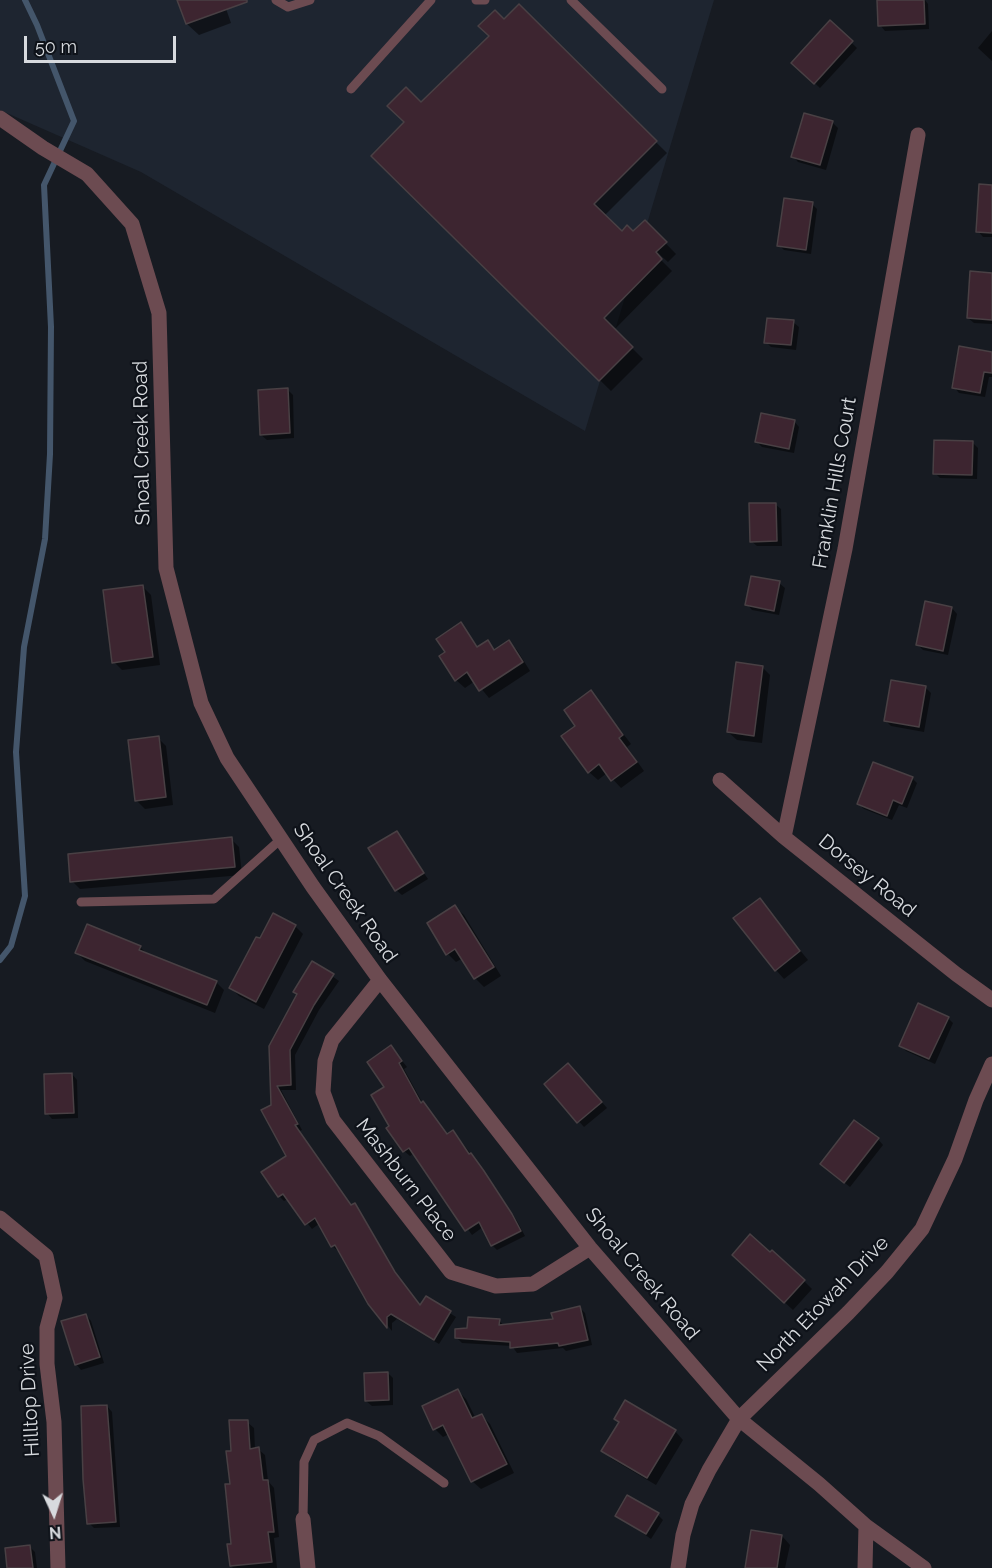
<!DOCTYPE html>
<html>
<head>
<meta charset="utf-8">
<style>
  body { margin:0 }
  #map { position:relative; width:992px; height:1568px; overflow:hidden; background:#171b22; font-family:Raleway,sans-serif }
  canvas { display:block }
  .north { position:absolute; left:24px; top:1484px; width:60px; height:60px; -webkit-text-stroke:4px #0e1219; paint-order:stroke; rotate:176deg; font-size:16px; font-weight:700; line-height:24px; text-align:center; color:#d7dade }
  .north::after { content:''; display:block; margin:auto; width:21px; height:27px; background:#d7dade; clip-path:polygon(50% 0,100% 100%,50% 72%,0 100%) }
  .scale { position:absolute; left:24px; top:36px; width:152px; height:27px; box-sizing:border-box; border:3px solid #d7dade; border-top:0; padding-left:8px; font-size:18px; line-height:21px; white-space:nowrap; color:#d7dade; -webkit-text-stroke:4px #0e1219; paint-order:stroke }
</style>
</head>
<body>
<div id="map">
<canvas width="992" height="1568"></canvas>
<div class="north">N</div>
<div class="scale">50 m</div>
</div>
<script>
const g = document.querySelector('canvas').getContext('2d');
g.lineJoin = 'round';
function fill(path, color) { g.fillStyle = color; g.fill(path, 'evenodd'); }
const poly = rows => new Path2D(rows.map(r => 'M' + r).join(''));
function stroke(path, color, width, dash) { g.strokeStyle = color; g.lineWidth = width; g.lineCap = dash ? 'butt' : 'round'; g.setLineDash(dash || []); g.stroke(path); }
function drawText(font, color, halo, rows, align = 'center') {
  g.font = font + ' Raleway,sans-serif'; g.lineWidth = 4.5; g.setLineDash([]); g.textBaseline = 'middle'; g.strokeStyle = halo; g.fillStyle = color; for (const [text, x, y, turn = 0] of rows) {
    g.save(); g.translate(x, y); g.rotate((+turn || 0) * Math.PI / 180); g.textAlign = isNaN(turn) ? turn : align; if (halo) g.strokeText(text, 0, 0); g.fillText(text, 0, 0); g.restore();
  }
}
fill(poly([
  [0,0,714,0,585,431,141,172,0,110]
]), '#1e2530');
fill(poly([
  [179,0,223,0,231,23,199,35,187,24],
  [879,0,925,0,928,4,929,29,885,31,880,25],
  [519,7,667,153,604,216,622,233,633,234,645,222,676,254,668,262,658,253,656,255,672,271,614,330,643,359,611,391,373,156,421,104],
  [830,22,857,48,820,88,793,63],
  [992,31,992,61,978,48],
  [832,122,838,128,826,170,798,162,793,156],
  [992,193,992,237,983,237,978,231],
  [812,204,817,209,811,254,784,250,779,245],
  [992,274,992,324,974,323,968,318],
  [793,322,799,327,796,350,771,347,766,342],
  [992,354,992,377,989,377,985,397,959,393,954,387],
  [288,390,293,395,294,438,267,440,261,435],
  [794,421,799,427,794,453,762,447,756,441],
  [972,442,978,448,977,479,940,478,935,473],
  [775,504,781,509,782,546,757,546,751,541],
  [779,583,785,588,779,615,752,610,747,604],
  [143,587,151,595,160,665,122,670,114,662],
  [952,608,957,614,948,655,923,650,917,644],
  [460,624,479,648,487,642,496,651,509,642,517,650,530,671,489,698,475,681,465,688,456,680],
  [762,667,770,675,762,743,737,740,728,732],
  [925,687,931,693,924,732,891,726,886,721],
  [591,692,631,744,627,747,644,771,621,788,607,773,598,780,589,772,577,726],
  [158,738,166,746,173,805,145,809,136,800],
  [912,778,917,783,907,808,899,805,892,820,864,809,858,804],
  [396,833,428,879,402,895,396,890],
  [231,839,239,847,242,875,80,889,72,881],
  [759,900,808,960,784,979,776,970],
  [455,907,464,915,501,976,484,987,475,978,463,958,456,962,448,954],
  [295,926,303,934,264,1009,239,996,231,988],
  [140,947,149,956,216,982,224,990,215,1013,85,961,77,953],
  [313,963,339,981,319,1010,295,1055,296,1090,281,1090,302,1130,299,1131,352,1207,355,1205,360,1211,400,1279,421,1307,426,1298,456,1317,439,1344,397,1319,392,1323,392,1331,370,1303,340,1250,338,1251,332,1246,320,1223,312,1229,288,1199,284,1201,279,1196,288,1156,273,1106,270,1047,299,995],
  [948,1018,953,1023,935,1064,906,1051,900,1045],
  [391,1047,407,1067,404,1069,422,1102,448,1135,453,1132,458,1137,489,1178,517,1221,525,1236,497,1250,492,1245,483,1227,472,1235,414,1153,410,1156,404,1151,391,1127,387,1088],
  [574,1070,607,1108,584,1127,546,1084],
  [72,1074,77,1080,78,1118,52,1119,47,1113],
  [878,1139,883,1145,850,1187,827,1169],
  [742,1263,804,1281,812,1289,793,1310],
  [580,1308,585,1313,592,1345,566,1351,563,1348,517,1353,512,1346,462,1343,456,1337,499,1320,504,1326,555,1320],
  [86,1315,91,1321,104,1363,81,1370,76,1364],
  [388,1373,393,1378,393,1405,372,1406,366,1401],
  [457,1390,466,1399,476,1419,482,1416,490,1424,514,1473,481,1489,472,1481,449,1434,443,1437,435,1429],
  [107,1406,112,1412,120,1527,94,1528,89,1523],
  [247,1422,254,1428,255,1449,258,1449,265,1455,268,1481,274,1488,279,1537,274,1538,277,1568,233,1568,231,1566,233,1545,232,1452],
  [620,1423,675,1431,683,1440,656,1485,612,1459,603,1451],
  [617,1515,658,1515,663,1520,651,1539],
  [782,1536,790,1545,785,1568,746,1568],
  [30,1547,35,1552,37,1568,9,1568]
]), '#0007');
stroke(poly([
  [0,960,11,946,25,896,16,752,24,647,45,539,50,454,51,327,44,185,74,121,37,25,25,0]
]), '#44566b', 6);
const building = poly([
  [177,0,247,0,247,2,186,24,177,0],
  [877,0,924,0,925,24,878,26,877,0],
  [519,4,657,141,594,204,622,231,627,225,633,231,645,220,667,242,656,252,662,259,604,318,633,347,599,381,371,156,404,122,387,106,406,87,421,102,489,36,478,26,495,10,504,19,519,4],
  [830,20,853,41,814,84,791,63,830,20],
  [804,113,833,121,820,165,791,157,804,113],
  [979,184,992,185,992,233,976,232,979,184],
  [784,198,813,202,806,250,777,246,784,198],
  [970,271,992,273,992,320,967,318,970,271],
  [767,318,794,320,791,345,764,343,767,318],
  [959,346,992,352,992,373,984,372,980,393,952,388,959,346],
  [288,388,290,433,260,435,258,390,288,388],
  [761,413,795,420,789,449,755,442,761,413],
  [934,440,973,441,972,475,933,474,934,440],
  [749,503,776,503,777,541,750,542,749,503],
  [751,576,780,581,774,611,745,605,751,576],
  [143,585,153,657,112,663,103,590,143,585],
  [925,601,952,607,943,651,916,645,925,601],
  [461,622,477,647,488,640,494,650,509,640,523,662,479,691,467,672,455,681,439,656,445,652,436,639,461,622],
  [736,662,763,666,754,736,727,732,736,662],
  [891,680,926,686,919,727,884,721,891,680],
  [591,690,623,735,619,738,637,762,611,781,599,764,588,773,561,736,575,726,564,710,591,690],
  [159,736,166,797,135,801,128,740,159,736],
  [873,762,913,777,902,804,893,800,887,816,857,804,873,762],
  [397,831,424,873,395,891,368,848,397,831],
  [232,837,235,867,70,882,68,854,232,837],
  [760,898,800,951,775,971,733,918,760,898],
  [455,905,494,967,474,979,455,949,446,955,427,923,455,905],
  [273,913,296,925,256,1002,229,988,256,937,260,938,273,913],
  [87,924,141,946,139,950,217,981,207,1005,75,953,87,924],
  [312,961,334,974,314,1005,290,1050,291,1085,277,1086,298,1124,295,1125,351,1205,355,1203,395,1272,420,1305,426,1296,451,1311,434,1340,391,1314,387,1317,387,1328,368,1304,335,1245,331,1247,315,1218,305,1225,283,1194,278,1197,261,1172,286,1156,261,1110,271,1105,269,1046,297,994,293,992,312,961],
  [918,1003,949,1017,929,1059,899,1046,918,1003],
  [391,1045,402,1061,399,1063,421,1103,423,1101,447,1134,453,1130,469,1154,471,1153,484,1171,512,1214,521,1231,491,1246,479,1222,465,1231,409,1148,403,1152,386,1128,389,1126,371,1095,384,1087,367,1062,391,1045],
  [568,1063,602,1102,577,1123,544,1084,568,1063],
  [72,1073,74,1113,45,1114,44,1074,72,1073],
  [854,1120,879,1138,844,1183,820,1164,854,1120],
  [750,1234,770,1252,772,1250,805,1280,784,1303,732,1255,750,1234],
  [580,1306,588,1340,559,1346,558,1343,510,1348,510,1342,455,1338,455,1329,467,1328,468,1317,500,1319,499,1325,553,1319,551,1313,580,1306],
  [86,1314,100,1357,75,1365,61,1321,86,1314],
  [388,1372,389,1400,365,1401,364,1373,388,1372],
  [458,1389,472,1418,482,1414,507,1464,471,1482,443,1425,433,1430,422,1406,458,1389],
  [625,1400,676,1430,647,1478,601,1451,619,1422,614,1419,625,1400],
  [107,1405,116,1522,87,1524,83,1479,81,1406,107,1405],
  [229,1420,248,1420,250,1449,259,1447,263,1480,268,1480,274,1532,268,1532,272,1562,230,1566,227,1544,231,1544,225,1484,230,1484,226,1451,231,1451,229,1420],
  [627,1495,659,1513,646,1534,615,1516,627,1495],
  [751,1530,782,1535,777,1568,745,1568,751,1530],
  [30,1545,33,1568,7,1568,5,1548,30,1545]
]);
fill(building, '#3d2530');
stroke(building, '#494044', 1.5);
stroke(poly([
  [276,0,288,7,310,0],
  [476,0,485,0],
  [571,0,662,89],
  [351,89,431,0],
  [81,902,214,899,281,839],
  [303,1519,304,1462,314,1440,347,1423,379,1436,444,1483]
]), '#6c4b51', 9);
stroke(poly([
  [0,118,43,148,87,174,132,224,159,313,166,568,201,703,227,758,313,887,380,980,590,1248,739,1419,819,1484,866,1526,924,1568],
  [720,780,784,837,956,974,992,1000],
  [784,837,845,549,918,135],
  [380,980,332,1040,325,1061,323,1092,333,1120,451,1272,496,1286,533,1284,590,1248],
  [0,1218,46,1256,55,1298,47,1328,47,1364,54,1422,58,1568],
  [303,1519,308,1568],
  [678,1568,683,1535,692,1504,709,1470,739,1419,848,1313,887,1272,922,1229,955,1159,976,1100,992,1064],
  [865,1568,866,1526]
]), '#6c4b51', 15);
drawText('20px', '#d7dade', '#0e1219', [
  ["Shoal Creek Road",142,443,-91],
  ["Franklin Hills Court",835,483,-80],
  ["Dorsey Road",867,876,39],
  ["Shoal Creek Road",345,893,55],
  ["Mashburn Place",406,1180,52],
  ["Shoal Creek Road",642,1274,50],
  ["North Etowah Drive",823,1304,-46],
  ["Hilltop Drive",30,1400,-93]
]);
</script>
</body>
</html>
